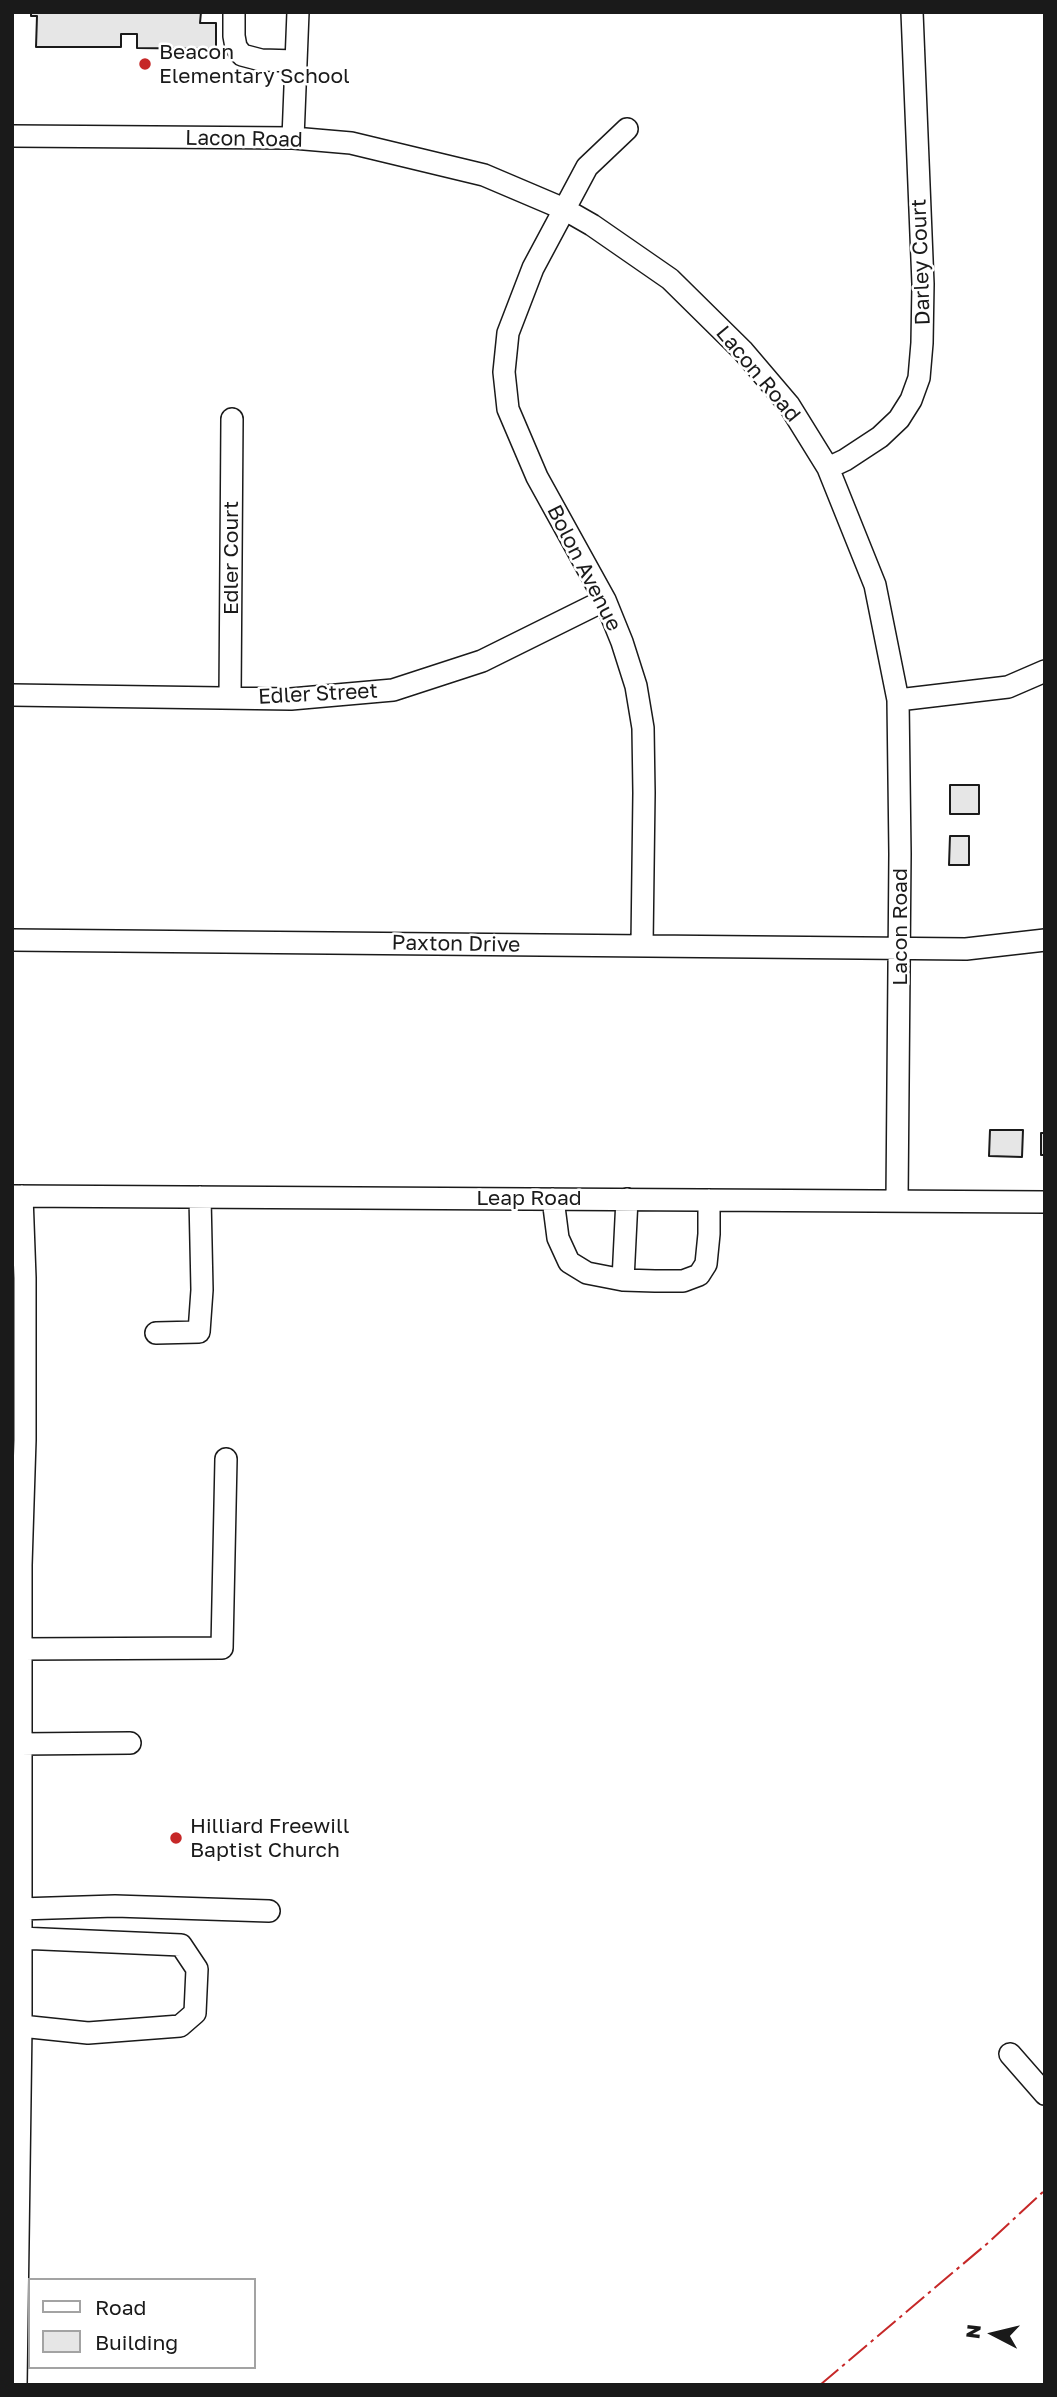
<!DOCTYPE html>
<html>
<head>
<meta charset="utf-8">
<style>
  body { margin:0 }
  #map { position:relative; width:1057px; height:2397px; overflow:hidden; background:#fff; font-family:"Golos Text",sans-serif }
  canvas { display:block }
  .frame { position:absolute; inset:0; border:14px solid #1a1a1a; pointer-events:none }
  .legend { position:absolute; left:28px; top:2278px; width:228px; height:91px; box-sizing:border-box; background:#fff; border:2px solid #a3a3a3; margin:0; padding:9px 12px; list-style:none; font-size:21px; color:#1a1a1a }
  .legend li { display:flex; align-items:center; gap:14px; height:35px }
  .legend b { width:35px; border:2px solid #a3a3a3 }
  .north { position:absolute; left:959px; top:2299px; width:70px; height:70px; -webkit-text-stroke:5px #fff; paint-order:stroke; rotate:277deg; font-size:19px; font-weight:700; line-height:28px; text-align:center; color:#1a1a1a }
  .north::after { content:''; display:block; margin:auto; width:24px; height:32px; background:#1a1a1a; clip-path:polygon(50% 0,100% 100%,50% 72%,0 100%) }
</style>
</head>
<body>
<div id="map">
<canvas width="1057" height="2397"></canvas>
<div class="frame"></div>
<ul class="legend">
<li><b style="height:9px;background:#fff"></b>Road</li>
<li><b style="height:19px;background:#e6e6e6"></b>Building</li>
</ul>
<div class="north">N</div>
</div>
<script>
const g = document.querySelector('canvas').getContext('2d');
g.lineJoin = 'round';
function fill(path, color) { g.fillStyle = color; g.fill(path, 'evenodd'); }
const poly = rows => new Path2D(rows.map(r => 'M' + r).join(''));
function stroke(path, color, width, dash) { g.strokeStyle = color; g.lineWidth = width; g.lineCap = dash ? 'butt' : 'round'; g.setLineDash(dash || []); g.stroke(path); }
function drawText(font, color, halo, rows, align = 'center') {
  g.font = font + ' "Golos Text",sans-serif'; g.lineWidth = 5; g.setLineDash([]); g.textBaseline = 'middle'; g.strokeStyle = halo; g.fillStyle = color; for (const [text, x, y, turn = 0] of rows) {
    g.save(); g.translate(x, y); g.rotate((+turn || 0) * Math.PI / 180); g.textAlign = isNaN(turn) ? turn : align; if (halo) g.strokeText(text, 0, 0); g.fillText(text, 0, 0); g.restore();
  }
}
const building = poly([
  [31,12,201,12,200,23,216,23,216,49,137,48,137,34,121,34,121,47,36,47,37,16,31,16,31,12],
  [950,785,979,785,979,814,950,814,950,785],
  [950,836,969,836,969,865,949,865,950,836],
  [990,1130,1023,1130,1022,1157,989,1156,990,1130],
  [1041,1133,1045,1133,1045,1155,1041,1155,1041,1133]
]);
fill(building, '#e6e6e6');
stroke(building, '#1a1a1a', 2);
const minor = poly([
  [234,12,234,36,236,47,242,55,261,60,296,61],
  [627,129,587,167,533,268,508,333,504,372,508,409,537,477,605,600,622,642,636,686,643,728,644,793,642,945],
  [12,136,293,138,351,143,484,175,564,209,592,225,670,279,743,351,789,405,828,468,875,585,898,700,900,854,897,1200],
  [293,138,298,12],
  [828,468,845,460,880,437,899,419,911,400,919,378,922,343,923,284,912,12],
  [12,695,291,699,393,690,482,661,605,600],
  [230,698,232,419],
  [898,700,1008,687,1045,671],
  [12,940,966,949,1045,940],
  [12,1196,1045,1202],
  [553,1199,558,1238,569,1262,587,1273,623,1280,655,1281,683,1281,699,1275,706,1264,709,1234,709,1200],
  [623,1280,627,1199],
  [156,1333,199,1332,202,1290,200,1197],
  [21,1649,222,1648,226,1459],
  [20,1744,130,1743],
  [20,1909,115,1906,269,1911],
  [20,1938,181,1945,197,1969,195,2013,180,2026,88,2033,21,2026],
  [1010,2054,1045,2094],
  [16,2385,21,2026,21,1565,25,1440,25,1278,22,1196]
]);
stroke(minor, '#1a1a1a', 24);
stroke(minor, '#fff', 21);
stroke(poly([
  [820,2385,989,2242,1045,2190]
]), '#c62828', 2, [24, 5, 3.5, 5]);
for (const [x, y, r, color] of [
  [145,64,7,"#c62828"],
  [176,1838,7,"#c62828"]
]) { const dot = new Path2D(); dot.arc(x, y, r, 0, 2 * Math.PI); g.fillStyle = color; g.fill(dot); stroke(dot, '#fff', 2.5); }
drawText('21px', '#1a1a1a', '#fff', [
  ["Beacon",159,52],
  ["Elementary School",159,76],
  ["Hilliard Freewill",190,1826],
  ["Baptist Church",190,1850]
], 'left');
drawText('21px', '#1a1a1a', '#fff', [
  ["Lacon Road",244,139,1],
  ["Darley Court",921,262,-92],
  ["Lacon Road",758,374,50],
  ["Edler Court",231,558,-90],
  ["Bolon Avenue",584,568,63],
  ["Edler Street",318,694,-3],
  ["Lacon Road",900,927,-90],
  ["Paxton Drive",456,944,1],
  ["Leap Road",529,1198]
]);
</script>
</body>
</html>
